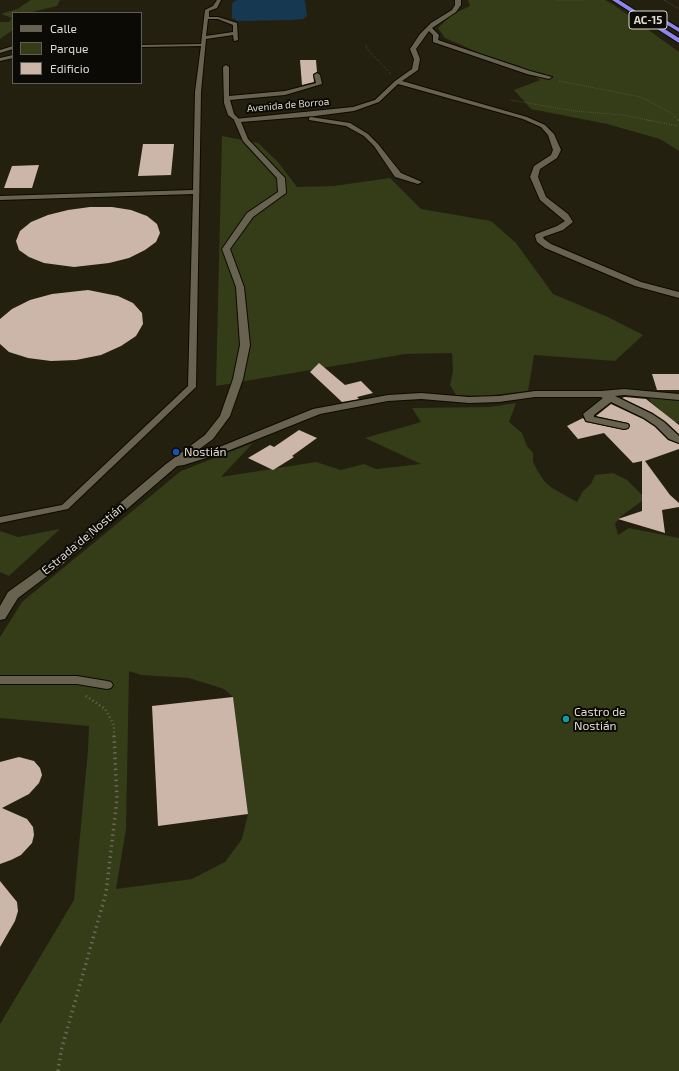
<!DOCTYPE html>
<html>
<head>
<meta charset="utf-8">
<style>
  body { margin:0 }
  #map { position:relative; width:679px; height:1071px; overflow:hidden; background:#24200f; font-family:"Exo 2",sans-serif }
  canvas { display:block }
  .legend { position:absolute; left:12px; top:12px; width:130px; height:72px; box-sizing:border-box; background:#0c0a04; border:1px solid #605e56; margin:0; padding:5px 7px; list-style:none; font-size:12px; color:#dedcd1 }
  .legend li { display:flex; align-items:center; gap:8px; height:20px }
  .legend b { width:20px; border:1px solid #605e56 }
</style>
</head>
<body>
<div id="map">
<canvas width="679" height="1071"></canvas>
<ul class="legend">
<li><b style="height:5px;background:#686350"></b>Calle</li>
<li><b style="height:11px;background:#353c18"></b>Parque</li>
<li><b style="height:11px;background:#ccb6aa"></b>Edificio</li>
</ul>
</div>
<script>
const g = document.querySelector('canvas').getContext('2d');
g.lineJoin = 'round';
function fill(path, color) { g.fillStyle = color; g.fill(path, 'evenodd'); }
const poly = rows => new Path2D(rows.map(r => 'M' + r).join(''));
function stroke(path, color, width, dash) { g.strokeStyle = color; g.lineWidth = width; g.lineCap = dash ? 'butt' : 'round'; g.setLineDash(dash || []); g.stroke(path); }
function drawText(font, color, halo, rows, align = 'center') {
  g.font = font + ' "Exo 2",sans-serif'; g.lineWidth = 4; g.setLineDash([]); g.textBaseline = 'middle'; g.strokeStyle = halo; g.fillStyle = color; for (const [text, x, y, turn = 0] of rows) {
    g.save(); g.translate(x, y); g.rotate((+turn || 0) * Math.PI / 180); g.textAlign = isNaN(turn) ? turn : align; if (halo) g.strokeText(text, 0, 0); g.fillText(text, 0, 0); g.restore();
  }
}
fill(poly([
  [31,0,60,0,57,6,28,13,13,13,13,30,0,39,0,22,9,22,12,18,1,14,17,9],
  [468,0,605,0,614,5,679,52,679,151,660,139,607,124,531,109,514,90,540,80,519,66,484,55,445,38,438,28,451,15,470,6],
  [222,136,258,143,277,161,297,187,334,186,390,178,421,209,491,221,516,243,553,294,608,317,643,335,615,361,534,355,528,391,483,396,456,395,450,385,453,371,452,353,405,354,216,386],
  [648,397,679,400,679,422,663,423,649,413,662,411,651,402],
  [516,403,509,422,522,433,527,446,533,453,533,462,537,470,544,481,552,488,577,502,583,491,591,484,595,475,613,473,627,480,642,495,642,501,620,517,615,524,618,535,629,528,679,538,679,1071,0,1071,0,1024,74,900,88,750,89,726,0,718,0,637,22,602,181,471,253,443,221,477,316,462,341,470,364,464,376,469,421,464,365,438,421,422,412,408,490,407],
  [129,671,141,675,189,678,224,689,233,697,248,814,242,839,225,862,192,879,116,889,126,829],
  [60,529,9,576,0,572,0,531,18,537]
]), '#353c18');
fill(poly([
  [239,0,303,0,305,1,307,16,303,19,291,20,238,21,232,18,232,4,235,1]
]), '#173851');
fill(poly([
  [300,60,316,60,317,72,313,74,314,82,302,85],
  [143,144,174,144,171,175,138,176],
  [39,165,32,188,4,188,12,166],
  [90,207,112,207,131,210,147,216,157,224,160,233,156,242,145,250,129,258,109,263,74,267,44,263,29,257,19,250,16,241,20,231,31,222,48,215,68,210],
  [88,290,118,296,133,303,142,313,143,324,136,336,121,346,101,355,76,360,51,361,28,358,9,352,0,344,0,319,12,309,30,300,52,294],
  [319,363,345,385,361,381,373,393,357,397,359,399,342,402,310,372],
  [652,374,679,374,679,390,657,390],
  [625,397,646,399,679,425,679,434,665,421,653,413,622,398],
  [611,404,643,419,655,427,668,440,679,444,679,449,645,461,670,495,679,503,679,507,662,510,665,533,618,519,642,511,642,461,633,463,604,433,578,439,567,426,583,418,586,422,624,430,628,429,630,425,628,423,596,416],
  [299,430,317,438,292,456,294,457,273,470,248,458,270,445,274,447],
  [233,697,248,814,158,826,152,706],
  [19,757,34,761,40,768,42,775,39,783,29,794,2,808,27,819,33,827,34,835,32,843,21,855,11,860,0,864,0,762],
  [0,881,17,902,18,911,15,921,0,947]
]), '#ccb6aa');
const lane = poly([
  [217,0,221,0,217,8,209,11,209,17,218,17,237,23,238,40,234,41,233,35,206,39,201,92,196,387,68,509,0,523,0,517,62,505,188,386,193,194,0,200,0,196,193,190,195,92,201,46,141,47,141,45,201,44,205,10,213,6,217,0],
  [208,19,218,19,233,25,233,32,206,36,208,19],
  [13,46,13,49,0,53,0,50,13,46],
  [13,55,13,58,0,61,0,58,13,55],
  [226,65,229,67,229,96,285,91,316,83,314,75,317,73,320,75,322,84,285,95,230,100,234,114,240,120,237,122,228,115,224,103,223,67,226,65],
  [0,676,77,676,107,681,111,682,113,685,111,688,107,689,77,684,0,684,0,676]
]);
const street = poly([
  [455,0,461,0,461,5,456,12,432,28,439,35,438,40,530,71,552,77,549,79,527,74,433,42,433,35,429,31,416,49,420,59,418,70,402,81,527,117,545,125,554,134,561,150,557,158,540,169,538,177,546,197,568,214,573,222,563,230,543,237,544,239,551,244,641,282,679,292,679,298,635,286,545,248,537,242,535,236,536,234,557,226,565,221,540,200,530,177,534,166,551,155,553,150,548,135,541,127,523,119,398,84,379,102,354,111,315,116,241,122,248,139,285,178,286,193,253,217,230,249,244,287,250,345,243,379,230,416,213,439,190,456,217,448,313,409,388,395,421,393,469,397,499,396,535,391,601,391,624,389,679,394,679,400,624,395,615,396,652,414,664,422,679,436,679,443,669,439,656,426,644,418,611,402,594,415,594,417,628,424,629,426,628,428,624,429,586,421,583,414,603,398,600,397,535,397,499,402,469,403,421,399,388,401,320,414,225,452,184,465,177,466,62,565,18,598,5,619,0,620,0,606,8,592,54,559,166,464,205,435,220,416,233,379,240,345,236,287,222,249,247,213,278,192,277,178,243,141,234,120,235,119,353,107,375,100,395,81,412,69,414,59,410,49,420,34,431,23,452,10,455,5,455,0],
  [311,117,350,123,368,134,378,144,401,173,422,182,418,184,395,177,374,146,364,136,346,126,309,120,309,118,311,117]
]);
const highway = poly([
  [612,0,619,0,679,38,679,43,612,0],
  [649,12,653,12,679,28,679,32,649,14,649,12]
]);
stroke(lane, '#0d0900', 2);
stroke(street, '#0d0900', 2);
stroke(highway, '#0d0900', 2);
stroke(poly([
  [557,0,585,0],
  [664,0,679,9],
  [366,45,367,49,391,74],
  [559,81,641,97,671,113,679,121],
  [510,100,575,111,623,115,652,121]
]), '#6c685a', 1, [0.5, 1.5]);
stroke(poly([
  [647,120,679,126],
  [678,120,679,121]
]), '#6c685a', 1.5, [0.5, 2]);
stroke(poly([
  [86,696,105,709,114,725,114,736]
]), '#6c685a', 2.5, [1, 3]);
stroke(poly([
  [58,1071,61,1051,106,893,117,799,114,735]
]), '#6c685a', 3.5, [1.5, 4]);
fill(lane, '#686350');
fill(street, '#686350');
fill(highway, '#8d85f0');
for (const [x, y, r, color] of [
  [176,452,4,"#1a4fb4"],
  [566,719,4,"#0f9aa8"]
]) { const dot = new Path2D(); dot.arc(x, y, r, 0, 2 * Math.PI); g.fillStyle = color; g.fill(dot); stroke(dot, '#0c0a04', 1.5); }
drawText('10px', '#dedcd1', '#0c0a04', [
  ["Avenida de Borroa",288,105,-5]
]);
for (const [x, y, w] of [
  [648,20,38]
]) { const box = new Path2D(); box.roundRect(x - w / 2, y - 9, w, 18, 3); g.fillStyle = '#0c0a04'; g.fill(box); stroke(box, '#dedcd1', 1); }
drawText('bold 11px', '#dedcd1', null, [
  ["AC-15",648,20]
]);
drawText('12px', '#dedcd1', '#0c0a04', [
  ["Nostián",184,452],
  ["Castro de",574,712],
  ["Nostián",574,726]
], 'left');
drawText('12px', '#dedcd1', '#0c0a04', [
  ["Estrada de Nostián",83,539,-40]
]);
</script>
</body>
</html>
